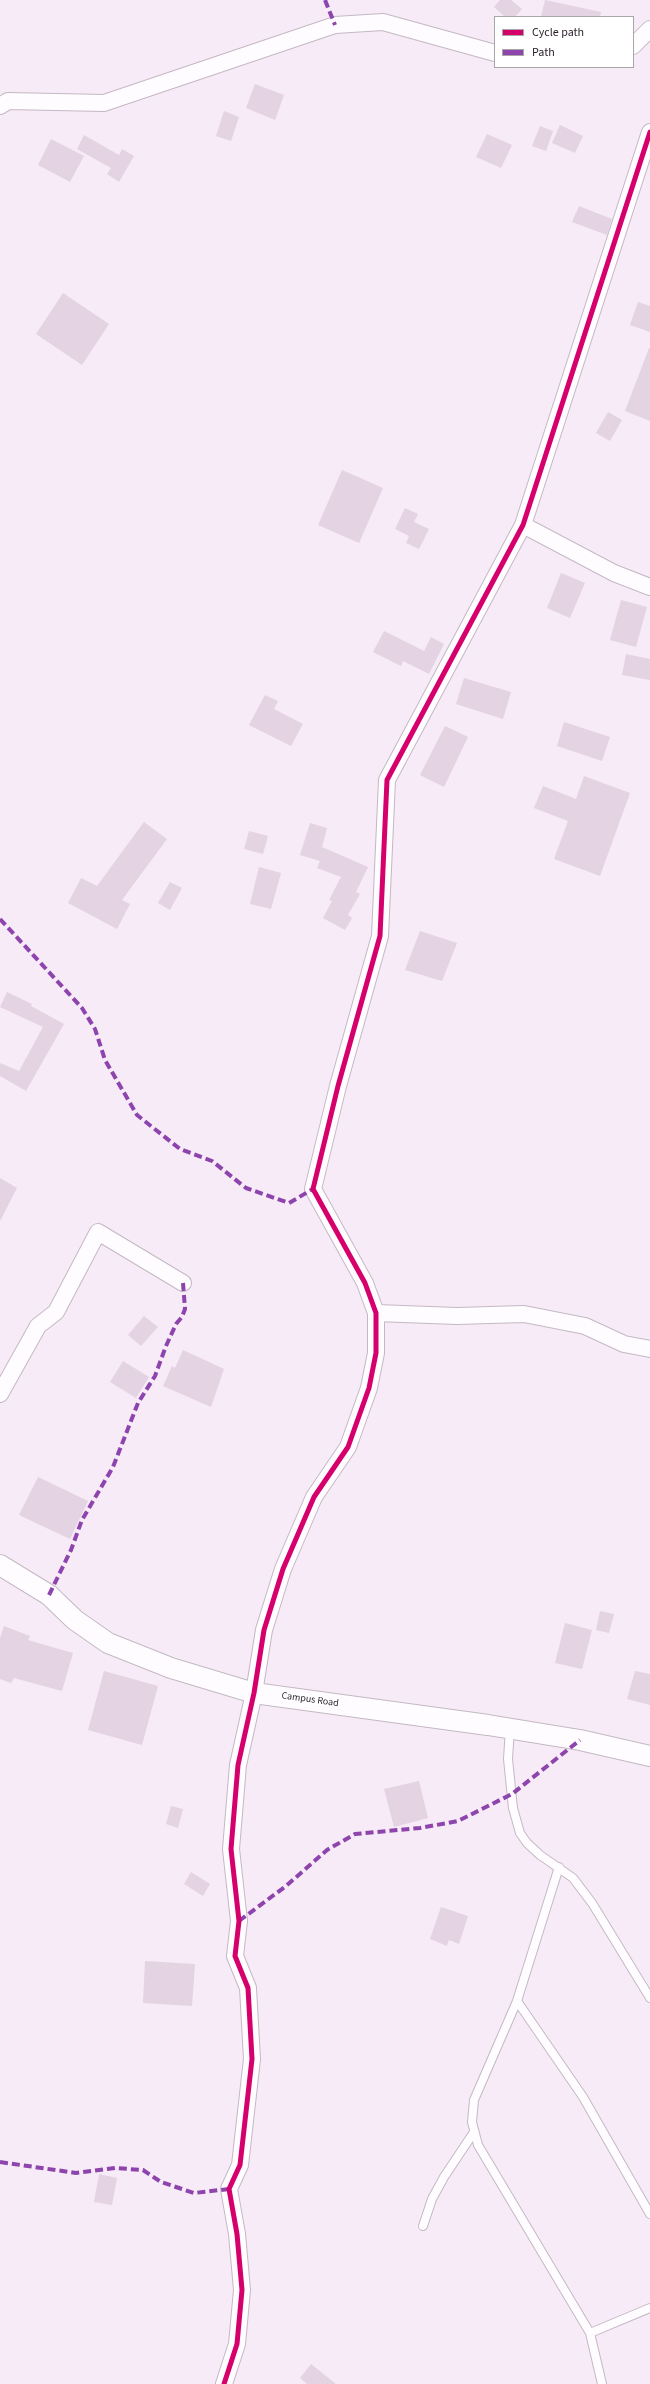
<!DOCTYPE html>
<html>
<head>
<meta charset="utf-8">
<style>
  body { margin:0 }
  #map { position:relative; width:650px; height:2384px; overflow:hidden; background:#f7ebf7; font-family:"Source Sans 3",sans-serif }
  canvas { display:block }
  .legend { position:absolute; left:494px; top:16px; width:140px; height:52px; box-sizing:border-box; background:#fff; border:1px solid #a9a5a9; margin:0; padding:5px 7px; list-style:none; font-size:12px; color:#291f29 }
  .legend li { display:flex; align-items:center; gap:8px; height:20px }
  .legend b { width:20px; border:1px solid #a9a5a9 }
</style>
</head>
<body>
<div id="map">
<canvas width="650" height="2384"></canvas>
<ul class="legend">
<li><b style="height:5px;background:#d6006c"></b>Cycle path</li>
<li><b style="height:5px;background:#8e44ad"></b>Path</li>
</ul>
</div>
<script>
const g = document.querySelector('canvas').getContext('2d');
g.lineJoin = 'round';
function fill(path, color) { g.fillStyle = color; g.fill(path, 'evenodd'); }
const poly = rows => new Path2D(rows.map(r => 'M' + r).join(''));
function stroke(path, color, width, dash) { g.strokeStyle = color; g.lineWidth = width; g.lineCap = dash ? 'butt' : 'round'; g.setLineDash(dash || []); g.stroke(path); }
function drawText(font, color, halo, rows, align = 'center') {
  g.font = font + ' "Source Sans 3",sans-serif'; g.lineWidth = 3; g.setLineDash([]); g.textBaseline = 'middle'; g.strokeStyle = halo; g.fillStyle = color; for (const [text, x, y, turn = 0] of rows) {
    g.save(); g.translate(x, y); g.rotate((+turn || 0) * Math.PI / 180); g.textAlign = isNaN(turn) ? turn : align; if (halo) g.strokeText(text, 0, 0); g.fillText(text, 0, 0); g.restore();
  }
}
fill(poly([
  [500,0,511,0,522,9,515,17,505,17,494,7],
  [545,0,601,12,600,17,541,17],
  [255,84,284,95,275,120,246,108],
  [224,111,239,117,231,141,216,136],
  [560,125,583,136,575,153,552,143],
  [540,126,553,131,546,151,532,146],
  [487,134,512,145,501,168,476,157],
  [84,135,119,155,122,149,134,156,119,182,107,174,111,168,77,149],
  [51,139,84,156,70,182,38,165],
  [579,206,612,219,607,235,572,222],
  [63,293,109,324,82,365,36,334],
  [638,302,650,306,650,332,630,325],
  [649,348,650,348,650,421,625,411],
  [608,412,622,420,610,441,596,433],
  [342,470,383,488,359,543,318,525],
  [405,508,418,514,414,522,429,529,419,549,406,543,409,536,395,529],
  [561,573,585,583,570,618,547,608],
  [621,600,647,607,636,647,610,640],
  [384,631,424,651,431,637,444,644,429,674,403,661,401,666,373,652],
  [626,654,650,659,650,680,622,675],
  [464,678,511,692,503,719,456,704],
  [265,695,278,701,274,709,303,724,291,746,249,725],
  [564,722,610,737,602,761,557,746],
  [445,726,468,737,444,787,420,775],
  [584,776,630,793,600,876,554,859,568,821,534,808,543,786,576,799],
  [144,822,167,839,122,900,130,904,117,929,68,903,81,878,97,886],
  [310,823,327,828,322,847,368,867,356,892,360,894,348,915,352,918,345,930,323,918,332,901,329,900,341,877,317,868,320,861,300,855],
  [249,831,268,836,263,854,244,849],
  [259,867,281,873,271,909,250,904],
  [170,882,182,888,170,910,158,903],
  [420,931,457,943,442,981,405,970],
  [7,992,32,1004,31,1006,64,1024,26,1091,0,1076,0,1063,19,1071,43,1027,0,1007],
  [0,1178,17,1188,0,1221],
  [144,1316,158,1327,141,1346,128,1335],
  [183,1350,224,1369,211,1407,163,1386,172,1366,175,1368],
  [123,1361,149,1377,136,1398,110,1382],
  [38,1477,88,1501,70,1539,19,1515],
  [600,1611,614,1614,609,1633,596,1630],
  [565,1623,592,1630,582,1669,555,1663],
  [4,1626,30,1636,28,1640,73,1653,62,1691,14,1678,11,1683,0,1679,0,1638],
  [104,1671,158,1686,142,1745,88,1730],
  [635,1671,650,1674,650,1705,627,1699],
  [419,1781,428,1818,394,1827,384,1789],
  [171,1806,183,1809,178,1828,166,1824],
  [191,1872,210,1884,203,1896,184,1884],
  [441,1907,468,1916,459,1944,449,1940,447,1946,430,1939],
  [145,1961,195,1964,192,2006,143,2003],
  [99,2174,117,2178,112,2205,94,2202],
  [311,2364,336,2384,307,2384,300,2378]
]), '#e3d3e3');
const service = poly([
  [510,1728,508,1759,513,1808,520,1833,527,1843,540,1855,573,1878,592,1903,650,1998],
  [559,1867,517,2001,474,2100,472,2122,478,2145,590,2333,602,2384],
  [517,2001,583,2097,650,2214],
  [423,2226,432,2199,444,2177,474,2132],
  [590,2333,650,2308]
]);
const minor = poly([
  [633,46,650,29],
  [0,106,8,101,104,103,335,25,383,22,495,53],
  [523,525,614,573,650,587],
  [376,1313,457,1316,524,1314,585,1326,624,1344,650,1349],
  [0,1394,38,1326,56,1312,98,1232,183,1283],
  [224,2384,237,2344,242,2290,237,2234,229,2189,240,2165,252,2059,248,1988,235,1956,239,1921,231,1849,238,1765,254,1693,264,1630,283,1569,314,1497,348,1447,369,1388,376,1353,376,1313,365,1283,313,1189,338,1086,380,936,387,780,523,525,650,132]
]);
const tertiary = poly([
  [0,1565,49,1595,75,1620,108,1643,171,1668,254,1693,488,1725,580,1740,650,1756]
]);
stroke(service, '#c3b9c3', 10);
stroke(minor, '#c3b9c3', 18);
stroke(tertiary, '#c3b9c3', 22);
stroke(service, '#fefcfe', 8);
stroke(minor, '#fefcfe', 16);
stroke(tertiary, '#fefcfe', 20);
stroke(poly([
  [325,0,335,25],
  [0,919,82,1008,95,1029,105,1060,137,1115,180,1149,212,1161,246,1188,289,1203,313,1189],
  [49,1595,71,1550,82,1520,113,1467,138,1403,155,1376,166,1346,176,1324,182,1317,185,1309,183,1283],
  [239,1921,286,1886,327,1850,355,1834,420,1828,458,1821,512,1794,580,1740],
  [0,2162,76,2173,115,2168,143,2170,161,2182,194,2193,229,2189]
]), '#8e44ad', 4, [8, 4]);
stroke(poly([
  [224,2384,237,2344,242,2290,237,2234,229,2189,240,2165,252,2059,248,1988,235,1956,239,1921,231,1849,238,1765,254,1693,264,1630,283,1569,314,1497,348,1447,369,1388,376,1353,376,1313,365,1283,313,1189,338,1086,380,936,387,780,523,525,650,132]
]), '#d6006c', 5);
drawText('10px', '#291f29', '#fff', [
  ["Campus Road",310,1700,8]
]);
</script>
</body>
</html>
